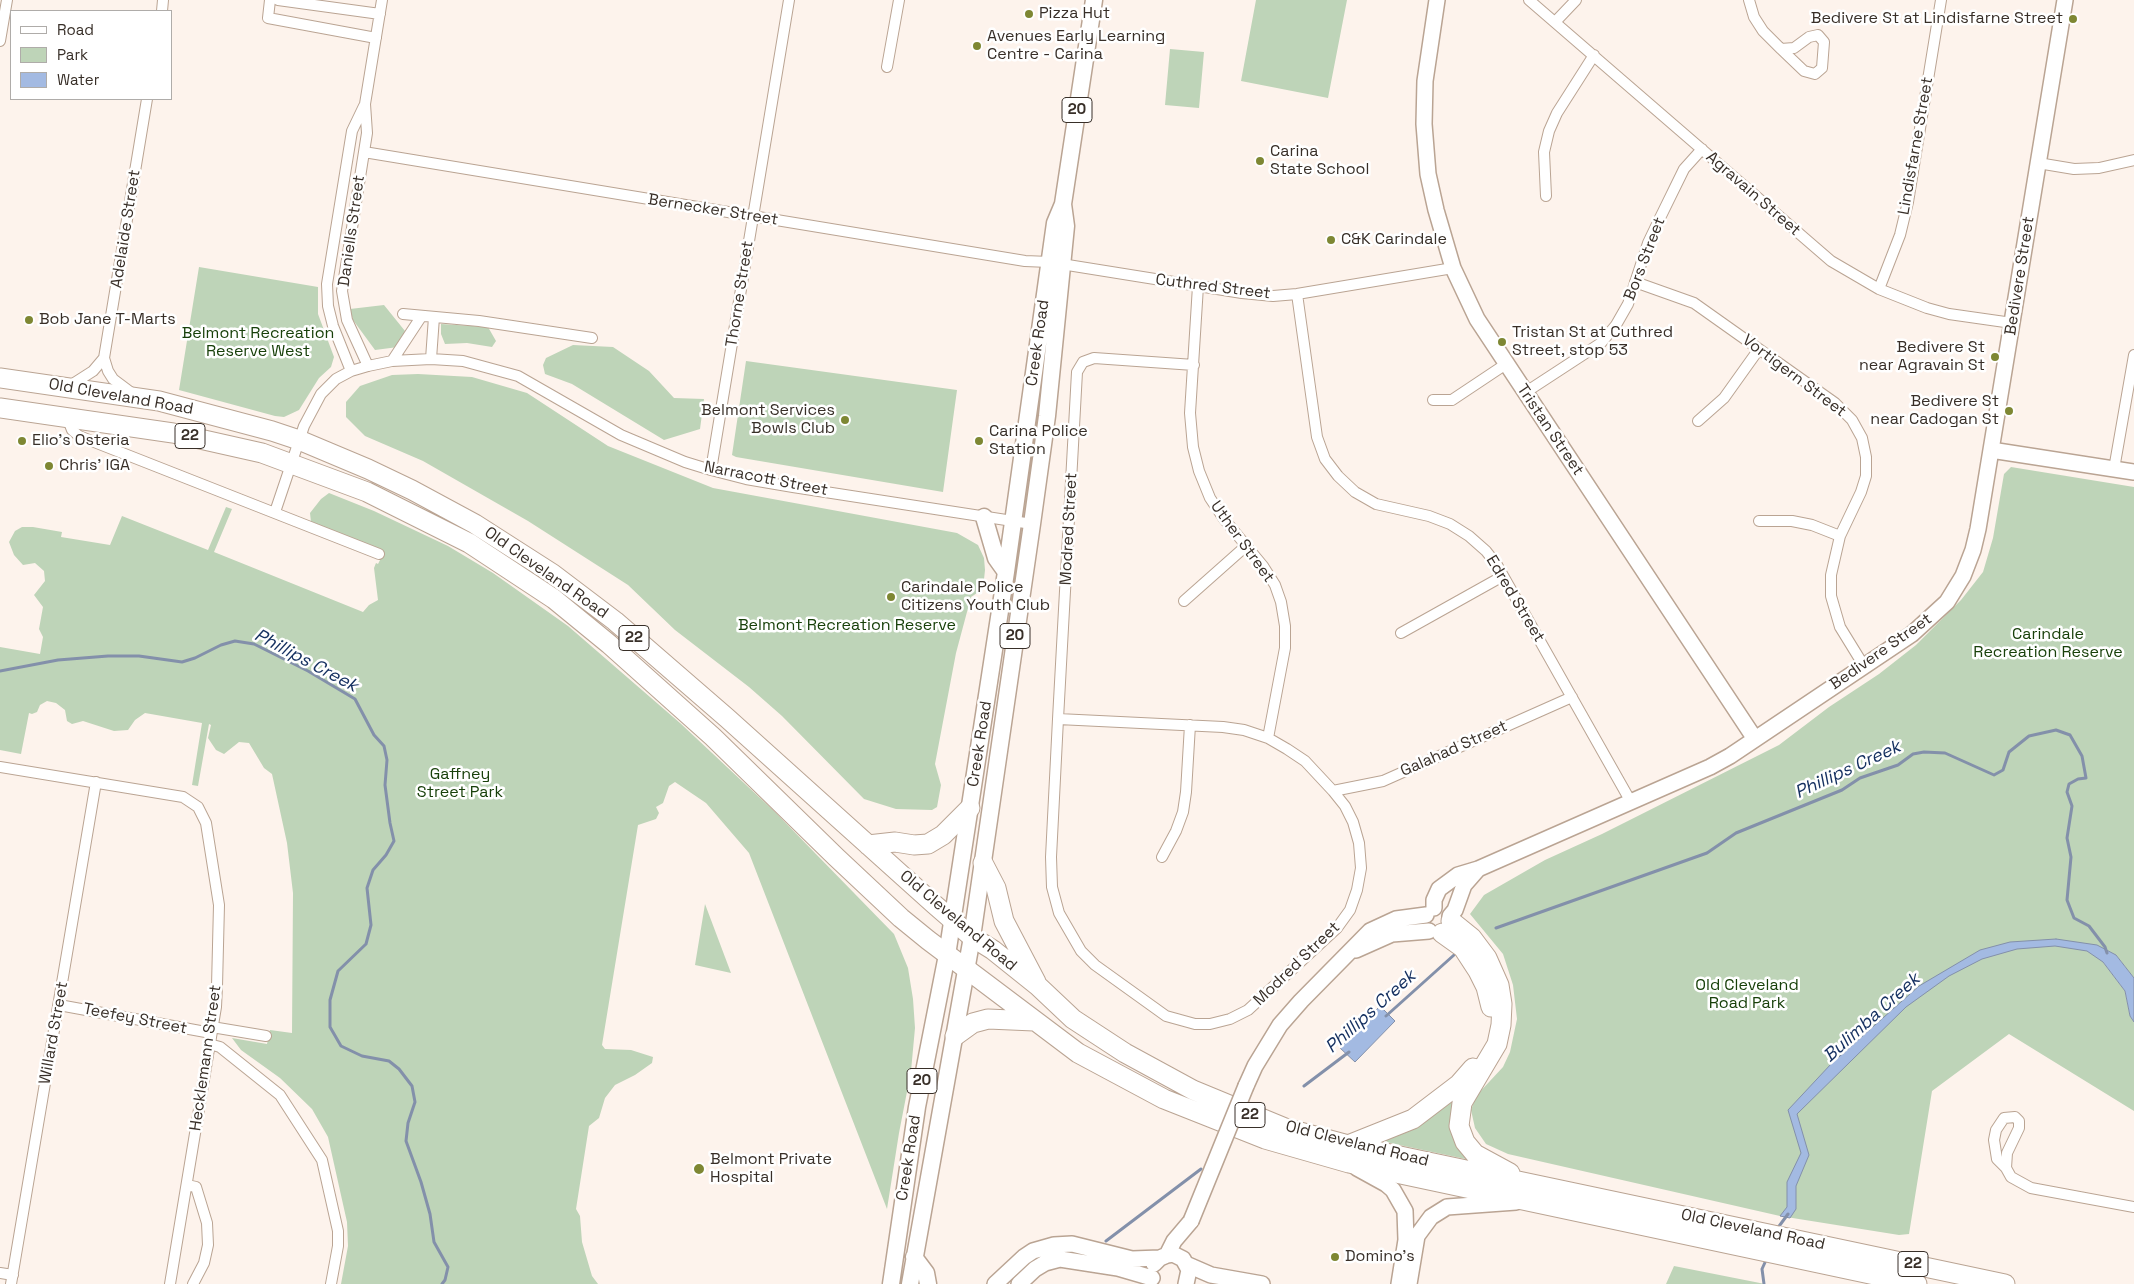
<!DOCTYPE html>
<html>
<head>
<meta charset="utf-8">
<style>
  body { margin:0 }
  #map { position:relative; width:2134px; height:1284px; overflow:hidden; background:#fdf3ec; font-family:"Space Grotesk",sans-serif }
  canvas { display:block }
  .legend { position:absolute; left:10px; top:10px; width:162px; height:90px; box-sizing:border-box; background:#fff; border:1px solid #afaca9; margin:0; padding:6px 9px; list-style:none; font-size:15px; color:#382f28 }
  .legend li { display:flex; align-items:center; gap:10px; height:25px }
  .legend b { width:25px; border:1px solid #afaca9 }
</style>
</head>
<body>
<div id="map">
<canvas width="2134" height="1284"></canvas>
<ul class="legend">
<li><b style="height:6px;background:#fff"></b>Road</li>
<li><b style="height:14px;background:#bed4b8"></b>Park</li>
<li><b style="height:14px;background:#a3bae2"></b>Water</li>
</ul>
</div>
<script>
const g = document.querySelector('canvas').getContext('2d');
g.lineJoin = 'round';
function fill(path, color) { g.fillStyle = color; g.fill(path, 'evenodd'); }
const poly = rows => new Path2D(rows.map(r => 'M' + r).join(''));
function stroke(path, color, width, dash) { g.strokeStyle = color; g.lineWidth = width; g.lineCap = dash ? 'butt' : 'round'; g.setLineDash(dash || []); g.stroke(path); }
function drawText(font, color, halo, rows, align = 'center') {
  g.font = font + ' "Space Grotesk",sans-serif'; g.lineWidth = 5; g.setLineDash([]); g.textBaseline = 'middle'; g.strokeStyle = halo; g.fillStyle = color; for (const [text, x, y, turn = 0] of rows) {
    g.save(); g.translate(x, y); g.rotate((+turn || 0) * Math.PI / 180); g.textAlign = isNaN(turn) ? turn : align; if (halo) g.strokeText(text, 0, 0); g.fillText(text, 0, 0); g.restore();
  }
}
fill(poly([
  [1256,0,1347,0,1328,98,1241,81],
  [1170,49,1204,52,1199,108,1165,105],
  [199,267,318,287,318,314,334,357,331,367,319,378,299,410,284,417,275,416,179,390],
  [384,305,405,331,398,347,375,350,353,320,350,309],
  [441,324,488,327,496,341,492,347,467,343,445,344,441,334],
  [573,345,613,347,649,371,674,398,704,399,700,429,664,440,572,384,545,374,543,365,546,358],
  [746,361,957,390,943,492,736,457,732,455],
  [418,374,472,377,527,393,608,446,713,488,957,533,978,545,984,558,985,570,983,589,971,597,956,653,935,764,941,785,937,807,932,810,896,809,864,799,782,716,749,687,675,630,628,585,528,521,423,461,365,436,346,417,346,402,360,386,392,375],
  [2011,467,2134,487,2134,978,2116,955,2103,962,2125,991,2130,1016,2134,1022,2134,1111,2009,1034,1932,1091,1909,1234,1899,1235,1780,1216,1508,1154,1486,1144,1475,1128,1471,1110,1476,1096,1503,1067,1510,1052,1517,1019,1513,985,1503,954,1470,914,1484,895,1545,860,1602,834,1779,745,1829,707,1879,674,1916,645,1961,600,1983,572,1993,538,2004,474],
  [329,493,374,511,448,546,493,573,568,626,680,723,775,812,894,934,908,968,913,999,915,1028,911,1071,899,1133,887,1209,749,853,706,803,675,782,669,786,663,803,656,807,659,813,656,819,638,825,602,1045,605,1049,631,1050,653,1057,652,1063,635,1075,615,1085,605,1098,599,1118,589,1126,576,1209,580,1216,582,1242,592,1276,598,1284,341,1284,348,1246,347,1222,328,1137,312,1109,280,1078,241,1050,232,1038,267,1044,270,1030,292,1033,293,893,287,843,272,774,264,768,249,743,239,742,224,754,216,750,208,738,211,725,209,724,198,786,192,785,202,723,145,713,135,720,128,730,114,731,83,721,72,724,67,721,65,710,56,703,47,701,40,705,37,712,32,714,29,713,21,754,0,750,0,647,40,654,43,637,39,629,43,607,34,595,45,581,44,571,35,563,23,565,14,555,9,542,15,531,22,527,33,527,62,532,61,537,110,545,122,516,208,550,226,507,232,509,214,552,363,612,369,605,378,600,374,568,376,563,378,564,384,552,311,522,310,513,321,499],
  [705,904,731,973,695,965],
  [1454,1092,1461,1097,1475,1161,1390,1143,1381,1139],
  [1674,1266,1765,1284,1666,1284]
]), '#bed4b8');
const water = poly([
  [2056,939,2097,945,2116,955,2134,978,2134,1022,2130,1016,2125,991,2103,962,2087,951,2055,946,2017,949,1982,959,1949,976,1906,1007,1797,1114,1809,1155,1796,1186,1796,1209,1790,1218,1780,1216,1787,1207,1787,1182,1801,1153,1788,1110,1831,1064,1919,986,1980,950,2010,942,2056,939],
  [1380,1006,1395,1021,1355,1062,1340,1048,1380,1006]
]);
fill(water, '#a3bae2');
stroke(water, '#8390aa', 1);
stroke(poly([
  [0,671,58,660,108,656,139,656,182,662,195,658,221,645,235,641,254,644,308,671,355,699,374,735,384,746,387,760,385,785,390,823,394,841,386,855,373,870,367,888,371,925,366,944,338,971,330,1000,330,1027,341,1046,362,1056,389,1061,399,1069,412,1086,415,1102,408,1123,406,1141,421,1182,430,1214,434,1242,448,1267,445,1280,442,1284],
  [1496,928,1707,853,1736,833,1842,790,1860,778,1898,765,1913,754,1924,752,1945,753,1994,775,2003,770,2009,752,2029,736,2056,730,2070,735,2082,756,2086,778,2078,779,2069,784,2067,792,2072,806,2067,838,2071,857,2067,900,2074,918,2089,926,2105,947,2107,953],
  [1386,1016,1454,955],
  [1304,1086,1349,1052],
  [1777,1229,1788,1214],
  [1106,1241,1201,1169],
  [1764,1284,1762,1269,1767,1258]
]), '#8390aa', 3);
const street = poly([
  [270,0,268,18,376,38],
  [278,0,380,14],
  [1529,0,1831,261,1879,289,1927,308,1949,314,2012,323],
  [1749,0,1754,17,1763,31,1781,49,1804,71,1815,74,1822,68,1824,42,1818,35,1809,37,1794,48,1781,49],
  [162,11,163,0],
  [1556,21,1576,0],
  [0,41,7,0],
  [887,67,899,0],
  [364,152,1025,261,1049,262,1242,293,1273,296,1297,294,1453,268],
  [2038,163,2074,169,2099,168,2134,160],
  [1546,196,1544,152,1549,131,1557,113,1594,55],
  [1635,282,1694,303,1835,403,1852,420,1862,438,1866,457,1866,476,1861,492,1840,536,1831,575,1831,596,1840,627,1864,666],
  [1198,286,1190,413,1193,447,1199,471,1210,498,1224,519,1263,566,1275,585,1281,602,1285,626,1285,648,1268,738],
  [1879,289,1900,235,1908,202,1941,0],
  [1297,294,1317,437,1325,459,1338,476,1355,492,1376,504,1429,516,1450,524,1469,536,1486,551,1497,565,1631,802],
  [403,314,479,321,592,338],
  [431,359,434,317],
  [392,361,421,317],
  [368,366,347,320,342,291,367,133,365,104,382,0],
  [351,371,333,326,328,306,327,284,352,131,364,106],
  [68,387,93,371,104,358],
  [1526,392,1601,343,1616,325,1628,304,1648,243,1659,220,1684,169,1702,149],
  [133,394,113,379,108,371,104,358,147,99],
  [1433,400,1452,400,1506,364],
  [67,417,72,430,79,436,379,554],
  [1698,421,1724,398,1759,349],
  [2114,469,2134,355],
  [711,470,789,0],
  [275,512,304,426,321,394,336,379,351,371,368,366,392,361,431,359,463,361,518,376,621,435,685,462,711,470,746,479,793,487,1032,524],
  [1759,521,1792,521,1812,525,1840,536],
  [1184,601,1246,546],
  [1401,633,1503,576],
  [1058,719,1223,727,1244,730,1268,738,1287,749,1305,761,1333,791,1345,806,1353,822,1359,843,1361,868,1357,890,1350,910,1337,928,1248,1010,1230,1019,1210,1024,1195,1024,1166,1016,1095,965,1081,951,1059,913,1052,887,1051,857,1058,719,1077,372,1083,362,1094,358,1194,365],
  [0,767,183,797,198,807,206,823,219,905,217,986,216,1007,170,1284],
  [1333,791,1383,781,1572,697],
  [1162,857,1176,831,1183,812,1186,792,1190,725],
  [59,1005,211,1033],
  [212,1027,266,1036],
  [209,1044,220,1047,280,1095,322,1160,338,1231,338,1246,331,1284],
  [2006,1168,2007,1153,2019,1128,2019,1121,2015,1117,2004,1118,1996,1130,1994,1140,1997,1159,2006,1168,2011,1177,2031,1188,2134,1207],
  [187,1185,196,1187,207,1223,208,1245,204,1263,193,1284],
  [0,1273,13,1275],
  [11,1284,96,782]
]);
const secondary = poly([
  [1437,0,1425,81,1424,124,1428,174,1436,210,1453,268,1477,319,1755,739],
  [1991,450,2134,472],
  [1434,908,1434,900,1439,889,1458,875,1478,869,1710,767,1730,756,1912,634,1947,602,1963,576,1973,550,1978,529,2065,0],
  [1450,916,1455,910,1464,885,1478,869],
  [1356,950,1392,934,1429,931],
  [1246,1086,1255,1066,1280,1025,1301,1001,1370,931,1396,919,1426,915],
  [1357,1168,1386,1184,1393,1190,1405,1211,1406,1240,1399,1284],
  [1167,1255,1174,1241,1191,1221],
  [1154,1264,1160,1258,1167,1255,1173,1254,1183,1259,1189,1270,1186,1284],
  [1188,1265,1211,1275,1262,1284],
  [995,1284,1024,1257,1033,1251,1054,1245,1072,1244,1132,1259,1160,1258],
  [1019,1284,1035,1269,1045,1263,1060,1259,1118,1268,1152,1278],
  [1409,1284,1417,1236,1431,1217,1447,1207,1516,1202]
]);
const primary = poly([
  [984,517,996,558,1006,572],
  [914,1257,926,1273,928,1284],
  [891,1284,917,1107,947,955,1006,572,1055,223,1063,204,1094,0],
  [910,1284,972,937,1032,524,1047,416,1066,226,1063,204]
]);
const highway = poly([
  [0,378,159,401,272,431,299,440,368,469,412,490,475,524,553,574,615,621,727,718,935,905,972,937,993,950,1038,986,1073,1019,1125,1053,1193,1090,1285,1128,1348,1145,2005,1284],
  [0,408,173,433,262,453,367,492,469,543,554,599,609,644,713,737,836,857,901,918,928,940,1078,1053,1164,1099,1265,1139,1349,1163,1917,1284],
  [868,845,895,842,914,845,928,844,943,835,970,808],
  [983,863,996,888,1004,921,1036,982],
  [1451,921,1472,938,1487,958,1499,985,1502,1004,1501,1025,1497,1044,1462,1103,1459,1126,1465,1142,1475,1154,1510,1173],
  [1442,933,1463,948,1478,971,1486,987,1491,1007],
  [955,1036,973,1023,988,1019,1034,1021],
  [1348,1145,1413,1119,1459,1084,1473,1068]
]);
stroke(street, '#baa493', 12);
stroke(secondary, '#baa493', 18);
stroke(primary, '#baa493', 19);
stroke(highway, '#baa493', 21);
stroke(street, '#fff', 10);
stroke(secondary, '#fff', 15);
stroke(primary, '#fff', 16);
stroke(highway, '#fff', 19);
const secondaryBridge = poly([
  [1191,1221,1246,1086]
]);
stroke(secondaryBridge, '#baa493', 18, []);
stroke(secondaryBridge, '#fff', 15);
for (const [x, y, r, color] of [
  [1029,14,5,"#7e8733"],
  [2073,19,5,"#7e8733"],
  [977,46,5,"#7e8733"],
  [1260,161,5,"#7e8733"],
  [1331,240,5,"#7e8733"],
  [29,320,5,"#7e8733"],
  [1502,342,5,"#7e8733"],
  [1995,357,5,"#7e8733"],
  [2009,411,5,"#7e8733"],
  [845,420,5,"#7e8733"],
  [22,441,5,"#7e8733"],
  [979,441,5,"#7e8733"],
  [49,466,5,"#7e8733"],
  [891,597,5,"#7e8733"],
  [699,1169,6,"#7e8733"],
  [1335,1257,5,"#7e8733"]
]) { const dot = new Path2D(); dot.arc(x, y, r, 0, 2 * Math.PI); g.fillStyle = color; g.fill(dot); stroke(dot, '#fff', 2); }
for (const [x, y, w] of [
  [1077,110,30],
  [190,436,30],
  [1015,636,30],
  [634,638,30],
  [922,1081,30],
  [1250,1115,30],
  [1913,1264,30]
]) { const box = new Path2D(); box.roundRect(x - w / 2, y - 12.5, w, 25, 4); g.fillStyle = '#fff'; g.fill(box); stroke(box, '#382f28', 1); }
drawText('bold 15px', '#382f28', null, [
  ["20",1077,110],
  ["22",190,436],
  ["20",1015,636],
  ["22",634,638],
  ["20",922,1081],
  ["22",1250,1115],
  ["22",1913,1264]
]);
drawText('16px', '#382f28', '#fff', [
  ["Pizza Hut",1039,14],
  ["Bedivere St at Lindisfarne Street",2063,19,"right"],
  ["Avenues Early Learning",987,37],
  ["Centre - Carina",987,55],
  ["Carina",1270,152],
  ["State School",1270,170],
  ["C&K Carindale",1341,240],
  ["Bob Jane T-Marts",39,320],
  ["Tristan St at Cuthred",1512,333],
  ["Street, stop 53",1512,351],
  ["Bedivere St",1985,348,"right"],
  ["near Agravain St",1985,366,"right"],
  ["Bedivere St",1999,402,"right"],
  ["near Cadogan St",1999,420,"right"],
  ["Belmont Services",835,411,"right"],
  ["Bowls Club",835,429,"right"],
  ["Carina Police",989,432],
  ["Station",989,450],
  ["Elio’s Osteria",32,441],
  ["Chris' IGA",59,466],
  ["Carindale Police",901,588],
  ["Citizens Youth Club",901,606],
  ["Belmont Private",710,1160],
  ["Hospital",710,1178],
  ["Domino's",1345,1257]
], 'left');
drawText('16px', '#382f28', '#fff', [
  ["Lindisfarne Street",1916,146,-80],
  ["Agravain Street",1753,194,41],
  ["Bernecker Street",713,210,9],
  ["Adelaide Street",126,229,-81],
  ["Daniells Street",352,231,-82],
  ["Bors Street",1645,259,-69],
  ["Bedivere Street",2020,276,-81],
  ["Cuthred Street",1213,287,7],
  ["Thorne Street",740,294,-81],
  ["Creek Road",1038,343,-82],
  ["Vortigern Street",1794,376,37],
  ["Old Cleveland Road",121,397,10],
  ["Tristan Street",1550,430,56],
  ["Narracott Street",766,479,11],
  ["Modred Street",1069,529,-87],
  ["Uther Street",1242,542,54],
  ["Old Cleveland Road",546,573,35],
  ["Edred Street",1515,599,59],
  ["Bedivere Street",1881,652,-35],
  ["Creek Road",980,744,-81],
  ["Galahad Street",1454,749,-24],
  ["Old Cleveland Road",958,921,40],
  ["Modred Street",1297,964,-44],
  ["Teefey Street",135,1019,11],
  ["Willard Street",54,1033,-80],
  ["Hecklemann Street",206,1058,-82],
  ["Old Cleveland Road",1357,1144,14],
  ["Creek Road",909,1158,-81],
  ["Old Cleveland Road",1753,1230,12]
]);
drawText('16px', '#18400a', '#fff', [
  ["Belmont Recreation",258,334],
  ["Reserve West",258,352],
  ["Belmont Recreation Reserve",847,626],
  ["Carindale",2048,635],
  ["Recreation Reserve",2048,653],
  ["Gaffney",460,775],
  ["Street Park",460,793],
  ["Old Cleveland",1747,986],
  ["Road Park",1747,1004]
]);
drawText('italic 18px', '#163161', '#fff', [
  ["Phillips Creek",306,661,28],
  ["Phillips Creek",1848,770,-25],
  ["Phillips Creek",1371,1012,-42],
  ["Bulimba Creek",1872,1018,-42]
]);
</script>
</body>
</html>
